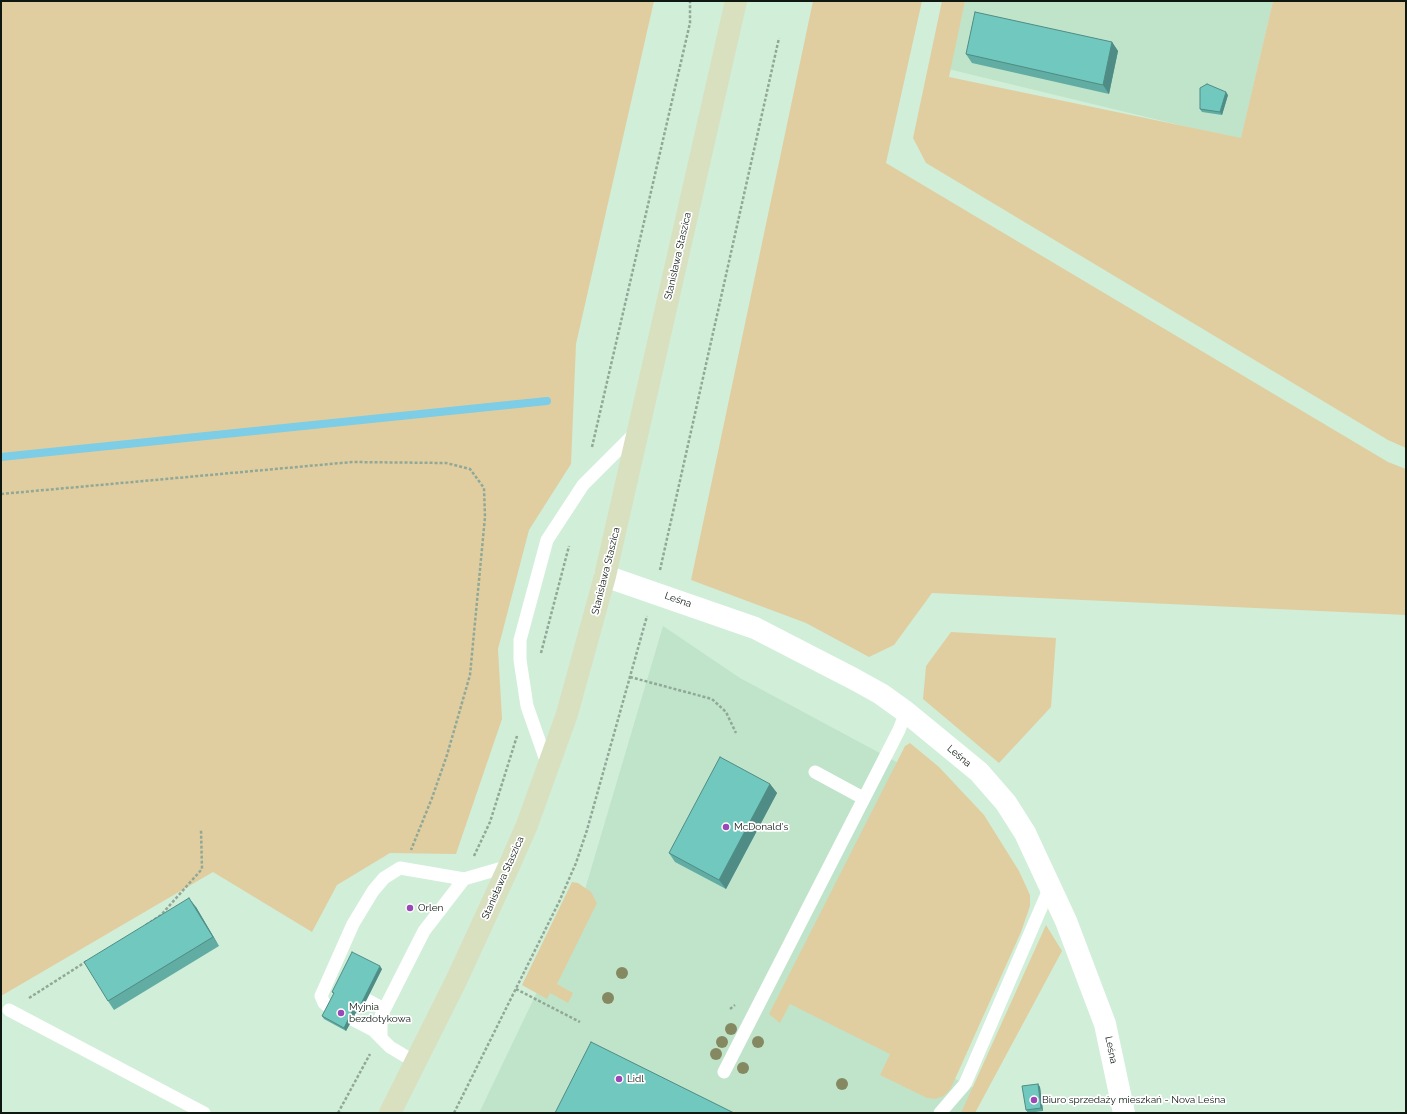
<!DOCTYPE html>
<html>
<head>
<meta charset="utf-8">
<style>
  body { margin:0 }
  #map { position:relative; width:1407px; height:1114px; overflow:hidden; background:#d1eed9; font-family:Raleway,sans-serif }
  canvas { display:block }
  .frame { position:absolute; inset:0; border:2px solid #0e1811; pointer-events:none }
</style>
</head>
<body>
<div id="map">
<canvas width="1407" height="1114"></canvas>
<div class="frame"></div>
</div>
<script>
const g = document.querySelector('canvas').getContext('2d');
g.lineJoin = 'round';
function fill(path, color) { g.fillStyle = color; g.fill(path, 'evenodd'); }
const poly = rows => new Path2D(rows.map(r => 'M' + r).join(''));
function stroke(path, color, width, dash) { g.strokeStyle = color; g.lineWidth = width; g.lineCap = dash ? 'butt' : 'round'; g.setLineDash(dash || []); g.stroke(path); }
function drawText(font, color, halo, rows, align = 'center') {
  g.font = font + ' Raleway,sans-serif'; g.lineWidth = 3.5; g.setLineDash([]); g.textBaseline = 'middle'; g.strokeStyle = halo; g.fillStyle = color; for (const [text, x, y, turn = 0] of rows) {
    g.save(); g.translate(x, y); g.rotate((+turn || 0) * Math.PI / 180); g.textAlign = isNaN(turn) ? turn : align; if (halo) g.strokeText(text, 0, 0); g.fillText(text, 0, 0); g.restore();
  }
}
fill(poly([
  [965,1,1273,1,1241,140,944,68],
  [663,626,740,678,904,766,784,996,976,1089,965,1113,479,1113,583,896]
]), '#c0e4ca');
fill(poly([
  [1,1,654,1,576,344,571,464,529,530,498,649,502,719,456,854,390,853,337,885,312,932,213,872,1,996],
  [813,1,922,1,886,163,1388,462,1406,469,1406,615,932,593,894,645,869,657,806,623,691,580],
  [942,1,965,1,949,77,1241,138,1273,1,1406,1,1406,448,1388,440,926,163,913,138],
  [951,632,1056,638,1051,707,999,763,923,699,926,666],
  [910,743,939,767,984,815,1019,871,1030,895,1030,906,1021,932,951,1088,944,1096,935,1099,927,1098,880,1075,890,1054,790,1004,780,1023,769,1014,905,746],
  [572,882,578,883,591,892,597,903,557,984,573,993,568,1003,550,993,547,999,522,985],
  [1046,925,1062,951,975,1113,961,1113]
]), '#e0cea1');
stroke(poly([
  [1,457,547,401]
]), '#7ccde5', 8);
stroke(poly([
  [592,447,690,23,690,1],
  [1,494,352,462,446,463,470,469,484,488,485,517,470,675,447,755,432,798,411,850],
  [660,570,779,38],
  [541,653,569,546],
  [630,677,712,699,726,712,736,733],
  [474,856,490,822,517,736],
  [146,925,161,915,202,869,201,830],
  [516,989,580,1022],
  [29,998,87,961],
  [730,1009,735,1005],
  [338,1113,370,1054],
  [454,1113,559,902,576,863,587,830,647,616]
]), '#91a897', 2.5, [3, 2]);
stroke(poly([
  [548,766,527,706,520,660,520,640,547,540,583,485,636,432],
  [815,772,863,798],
  [367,1000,384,1009],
  [330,1008,324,1003,321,996,353,924,373,891,384,878,400,868,464,879],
  [9,1010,204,1113],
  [352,1019,373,1030,390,1047,415,1062],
  [381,1036,381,1016,424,931,464,879,509,866],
  [724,1072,899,730,906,712],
  [940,1113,965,1084,1050,887]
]), '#fff', 13);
stroke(poly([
  [605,576,755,628,854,679,881,694,906,712,979,772,1006,803,1025,833,1066,921,1105,1024,1124,1113]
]), '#fff', 22);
stroke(poly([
  [390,1113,456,981,509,866,527,825,567,714,605,576,736,1]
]), '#d9e0bf', 22);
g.fillStyle = '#858962';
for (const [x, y] of [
  [622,973],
  [608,998],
  [731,1029],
  [722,1042],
  [758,1042],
  [716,1054],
  [743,1068],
  [842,1084]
]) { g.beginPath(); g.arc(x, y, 6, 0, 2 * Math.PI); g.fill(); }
fill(poly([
  [1112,42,1118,51,1109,94,972,63,966,54],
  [1228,95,1222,115,1202,112,1200,109],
  [770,784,777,793,726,889,675,862,669,853],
  [196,907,219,946,114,1010,108,1001],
  [382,969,362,1009,359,1007,346,1031,324,1019,322,1016,334,994,332,992],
  [1038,1084,1040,1087,1043,1111,1028,1113,1026,1110]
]), '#61aca3');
fill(poly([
  [1112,42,1118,51,1109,94,1103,85],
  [1226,92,1228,95,1222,115,1220,112],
  [770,784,777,793,726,889,719,880],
  [189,898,196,907,219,946,213,937],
  [380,966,382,969,362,1009,360,1006],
  [356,1004,359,1007,346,1031,344,1028],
  [1038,1084,1040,1087,1043,1111,1041,1108]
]), '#4f8c85');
const building = poly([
  [975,12,1112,42,1103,85,966,54,975,12],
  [1207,84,1226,92,1220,112,1200,109,1200,88,1207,84],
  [720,757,770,784,719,880,669,853,720,757],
  [189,898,213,937,108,1001,84,962,189,898],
  [352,952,380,966,360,1006,356,1004,344,1028,322,1016,334,993,332,992,352,952],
  [591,1042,734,1113,555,1113,591,1042],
  [1038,1084,1041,1108,1026,1110,1022,1086,1038,1084]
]);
fill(building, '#71c8be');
stroke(building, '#4f8c85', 1);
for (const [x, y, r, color] of [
  [726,827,4,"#9a48b7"],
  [410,908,4,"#9a48b7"],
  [341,1013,4,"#9a48b7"],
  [619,1079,4,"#9a48b7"],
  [1034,1100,4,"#9a48b7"]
]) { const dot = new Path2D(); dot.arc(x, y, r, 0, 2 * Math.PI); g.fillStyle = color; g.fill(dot); stroke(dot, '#fff', 1.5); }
drawText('10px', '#0e1811', '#fff', [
  ["Stanisława Staszica",678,256,-77],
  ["Stanisława Staszica",606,571,-76],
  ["Leśna",678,600,19],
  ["Leśna",959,756,40],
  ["Stanisława Staszica",503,878,-66],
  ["Leśna",1111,1050,78]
]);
drawText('10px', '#0e1811', '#fff', [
  ["McDonald's",734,827],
  ["Orlen",418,908],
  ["Myjnia",349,1007],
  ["bezdotykowa",349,1019],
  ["Lidl",627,1079],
  ["Biuro sprzedaży mieszkań - Nova Leśna",1042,1100]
], 'left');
</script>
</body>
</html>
